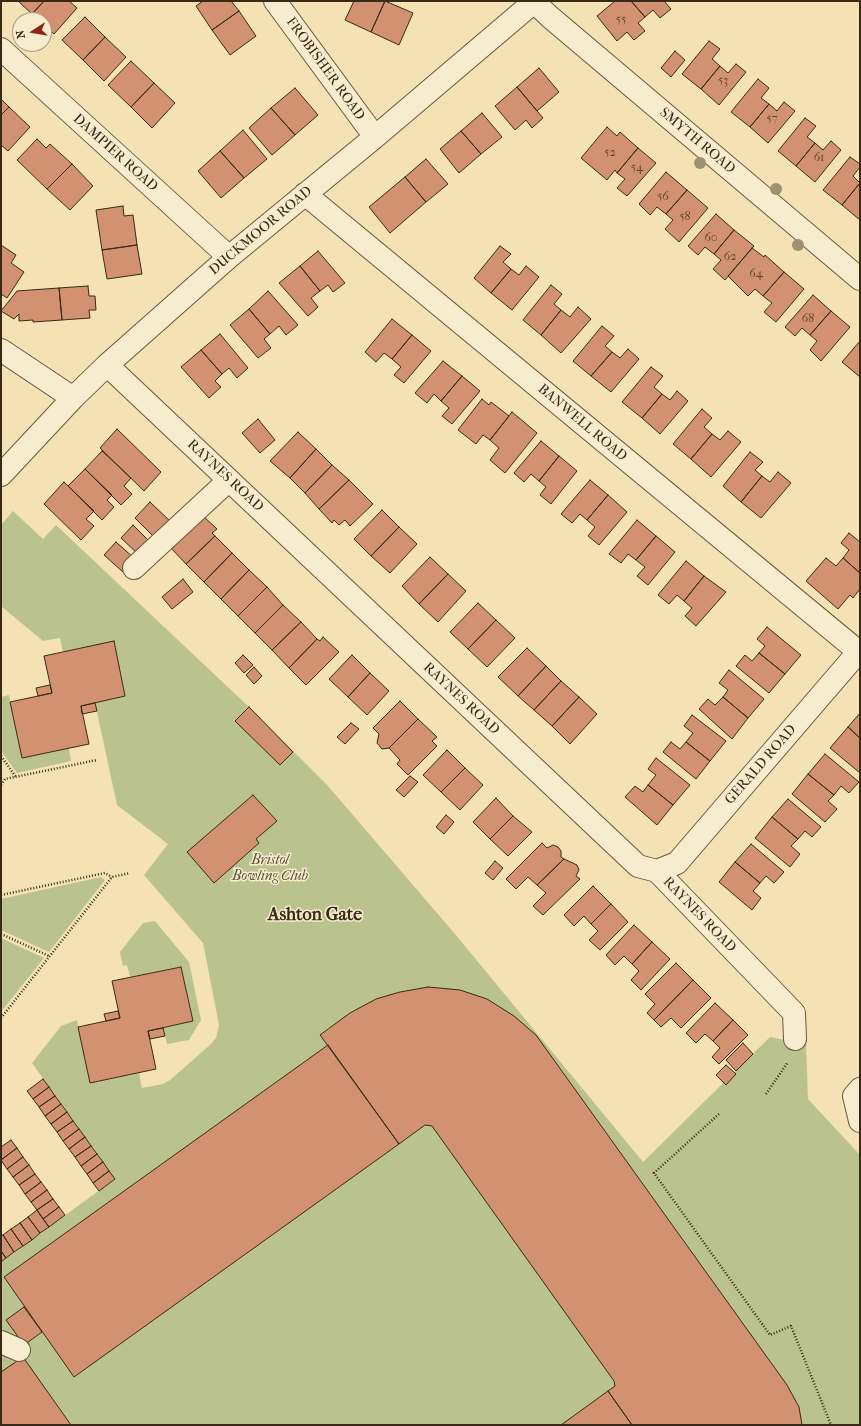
<!DOCTYPE html>
<html>
<head>
<meta charset="utf-8">
<style>
  body { margin:0 }
  #map { position:relative; width:861px; height:1426px; overflow:hidden; background:#f4e2b4; font-family:"IM FELL French Canon",serif }
  canvas { display:block }
  .frame { position:absolute; inset:0; border:2px solid #382a16; pointer-events:none }
  .north { position:absolute; left:12px; top:12px; width:40px; height:40px; box-sizing:border-box; background:#f8ecce; border:1px solid #ab9e84; border-radius:50%; rotate:258deg; font-size:11px; font-weight:700; line-height:16px; text-align:center; color:#382a16 }
  .north::after { content:''; display:block; margin:auto; width:14px; height:18px; background:#8f2418; clip-path:polygon(50% 0,100% 100%,50% 72%,0 100%) }
</style>
</head>
<body>
<div id="map">
<canvas width="861" height="1426"></canvas>
<div class="frame"></div>
<div class="north">N</div>
</div>
<script>
const context = document.querySelector('canvas').getContext('2d');
context.lineJoin = 'round';
function fill(path, color) { context.fillStyle = color; context.fill(path, 'evenodd'); }
const shape = rows => new Path2D(rows.map(r => 'M' + r).join(''));
function trace(path, color, width, dash) { context.strokeStyle = color; context.lineWidth = width; context.lineCap = dash ? 'butt' : 'round'; context.setLineDash(dash || []); context.stroke(path); }
function drawText(font, color, halo, rows, align = 'center') {
  context.font = font + ' "IM FELL French Canon",serif'; context.lineWidth = 3; context.setLineDash([]); context.textBaseline = 'middle'; context.strokeStyle = halo; context.fillStyle = color; for (const [text, x, y, turn = 0] of rows) {
    context.save(); context.translate(x, y); context.rotate((+turn || 0) * Math.PI / 180); context.textAlign = isNaN(turn) ? turn : align; if (halo) context.strokeText(text, 0, 0); context.fillText(text, 0, 0); context.restore();
  }
}
const green = shape([
  [13,511,43,539,56,525,249,707,328,786,455,934,643,1162,770,1037,806,1044,808,1099,860,1155,860,1425,1,1425,1,1262,115,1179,32,1063,61,1026,77,1020,90,1083,139,1073,142,1088,163,1084,170,1080,211,1044,216,1038,219,1025,203,943,144,875,168,844,117,805,95,703,125,696,114,642,63,652,60,638,43,641,1,606,1,525],
  [9,695,22,758,69,748,71,761,17,773,1,751,1,697],
  [101,877,105,880,49,952,1,930,1,899],
  [155,921,189,962,201,1020,189,1040,167,1044,163,1028,193,1021,181,967,130,977,127,965,123,966,120,952,143,923],
  [1,938,44,958,1,1012]
]);
const building = shape([
  [18,1,44,1,32,14,18,1],
  [44,1,69,1,77,8,54,34,44,25,44,20,38,20,32,14,44,1],
  [203,1,231,1,239,11,212,30,196,6,203,1],
  [354,1,385,1,371,32,345,20,354,1],
  [385,1,413,13,399,45,371,32,385,1],
  [615,1,631,1,645,17,638,23,645,31,634,40,627,32,617,41,597,16,615,1],
  [631,1,664,1,671,9,660,18,653,10,645,17,631,1],
  [239,11,256,36,230,55,212,30,239,11],
  [85,17,105,37,83,60,62,40,85,17],
  [105,37,126,57,104,81,83,60,105,37],
  [709,41,720,49,712,59,720,66,701,89,682,74,709,41],
  [675,51,685,60,671,77,661,68,675,51],
  [131,61,154,83,131,107,108,85,131,61],
  [736,64,746,72,719,105,701,89,720,66,728,73,736,64],
  [539,68,559,92,537,111,517,87,539,68],
  [758,79,769,88,761,98,769,104,750,127,731,112,758,79],
  [154,83,175,103,152,128,131,107,154,83],
  [517,87,543,118,532,128,526,120,515,130,495,106,517,87],
  [295,88,318,115,295,135,271,108,295,88],
  [1,99,9,107,1,115,1,99],
  [784,102,795,111,768,143,750,127,769,104,777,111,784,102],
  [9,107,30,127,8,151,1,145,1,115,9,107],
  [271,108,295,135,272,155,249,128,271,108],
  [482,113,502,137,481,154,461,131,482,113],
  [805,118,816,126,807,137,815,143,796,166,778,151,805,118],
  [607,127,617,136,620,132,638,148,617,173,615,170,607,180,581,158,607,127],
  [243,130,267,159,244,178,220,151,243,130],
  [461,131,481,154,459,173,440,149,461,131],
  [37,139,46,148,50,144,72,164,47,189,17,160,37,139],
  [831,141,841,150,815,182,796,166,815,143,823,150,831,141],
  [638,148,656,163,627,196,617,188,625,179,617,173,638,148],
  [220,151,244,178,221,198,198,171,220,151],
  [850,157,860,164,860,167,853,176,860,183,842,205,823,190,850,157],
  [426,159,448,184,426,202,405,177,426,159],
  [72,164,93,186,70,210,47,189,72,164],
  [666,172,687,190,666,214,657,207,650,215,639,204,666,172],
  [405,177,426,202,390,233,369,207,405,177],
  [860,183,860,220,842,205,860,183],
  [687,190,708,208,679,242,665,229,673,220,666,214,687,190],
  [123,206,124,216,133,215,137,245,102,250,96,210,123,206],
  [716,214,734,230,714,254,705,247,698,255,688,246,716,214],
  [734,230,754,246,725,280,713,269,721,260,714,254,734,230],
  [1,245,16,255,11,263,24,272,7,298,1,294,1,245],
  [137,245,142,274,107,279,102,250,137,245],
  [500,246,511,254,503,262,511,269,491,293,474,278,500,246],
  [752,248,764,257,765,255,784,272,763,296,755,289,748,296,728,276,752,248],
  [318,251,345,283,333,292,328,285,320,291,300,266,318,251],
  [300,266,320,291,311,298,318,307,308,316,279,283,300,266],
  [526,266,539,277,512,310,491,293,511,269,519,275,526,266],
  [784,272,804,289,776,322,764,312,772,303,763,296,784,272],
  [551,285,562,294,554,304,561,310,541,335,523,320,551,285],
  [88,286,89,296,95,296,96,310,89,310,90,318,62,320,59,288,88,286],
  [59,288,62,320,33,322,33,320,19,321,19,314,14,319,1,311,17,291,59,288],
  [268,291,298,325,286,335,279,326,270,334,249,309,268,291],
  [813,295,831,311,810,335,802,328,795,336,785,327,813,295],
  [578,307,591,319,561,353,541,335,561,310,570,317,578,307],
  [249,309,270,334,264,339,271,348,258,358,230,325,249,309],
  [831,311,850,327,821,361,810,350,817,341,810,335,831,311],
  [392,319,412,335,392,359,384,353,376,362,365,352,392,319],
  [602,326,614,336,605,346,612,352,591,376,573,361,602,326],
  [220,334,248,368,237,378,229,368,222,374,201,350,220,334],
  [412,335,431,351,404,383,394,375,401,367,392,359,412,335],
  [860,341,860,377,842,362,860,341],
  [628,349,639,359,611,392,591,376,612,352,620,358,628,349],
  [201,350,222,374,215,381,221,387,209,398,181,367,201,350],
  [443,361,462,376,441,401,434,394,427,403,415,393,443,361],
  [651,367,663,376,654,387,662,394,642,418,622,402,651,367],
  [462,376,480,391,452,424,442,416,449,408,441,401,462,376],
  [677,391,688,401,660,434,642,418,662,394,670,400,677,391],
  [482,399,489,405,491,402,509,416,490,440,483,435,476,444,458,430,482,399],
  [702,409,712,418,704,427,712,434,691,459,673,444,702,409],
  [512,412,537,433,505,473,490,460,499,448,490,440,512,412],
  [258,419,275,440,260,453,242,433,258,419],
  [117,429,161,472,144,491,100,448,117,429],
  [728,431,741,442,711,477,691,459,712,434,720,440,728,431],
  [298,432,316,449,290,478,270,461,298,432],
  [541,441,559,456,539,481,531,474,524,482,514,473,541,441],
  [316,449,332,465,305,493,290,478,316,449],
  [102,451,131,478,124,486,132,494,121,505,85,469,102,451],
  [750,452,763,462,755,470,762,476,741,502,723,486,750,452],
  [559,456,577,471,551,504,540,495,546,487,539,481,559,456],
  [332,465,349,480,319,509,305,493,332,465],
  [85,469,112,495,107,500,114,507,102,520,68,486,85,469],
  [778,472,791,483,761,518,741,502,762,476,770,482,778,472],
  [349,480,373,504,350,526,345,520,339,525,334,520,332,523,319,509,349,480],
  [590,480,608,495,587,520,580,514,572,523,561,514,590,480],
  [64,482,94,511,86,519,94,526,81,540,44,504,64,482],
  [608,495,627,512,599,545,588,536,595,527,587,520,608,495],
  [150,502,172,523,156,539,135,518,150,502],
  [382,510,399,527,371,556,354,539,382,510],
  [202,515,217,529,212,533,215,536,186,564,170,547,202,515],
  [637,520,656,536,636,560,628,554,621,563,609,554,637,520],
  [133,525,150,542,138,554,121,538,133,525],
  [399,527,417,544,390,573,371,556,399,527],
  [849,533,860,542,860,573,843,558,849,550,841,543,849,533],
  [215,536,232,553,204,582,186,564,215,536],
  [656,536,675,552,648,585,637,576,645,567,636,560,656,536],
  [116,542,134,558,123,572,104,555,116,542],
  [232,553,249,570,221,599,204,582,232,553],
  [430,557,448,574,419,604,402,586,430,557],
  [826,558,836,566,843,558,860,573,860,589,853,598,850,595,838,609,806,581,826,558],
  [686,561,704,576,684,601,677,595,669,604,658,595,686,561],
  [249,570,267,587,238,616,221,599,249,570],
  [448,574,466,591,438,622,419,604,448,574],
  [704,576,726,592,696,626,685,616,692,608,684,601,704,576],
  [183,579,193,592,172,609,162,597,183,579],
  [267,587,283,605,255,633,238,616,267,587],
  [478,603,496,620,468,649,450,632,478,603],
  [283,605,301,622,272,650,255,633,283,605],
  [496,620,515,638,487,667,468,649,496,620],
  [301,622,317,639,289,668,272,650,301,622],
  [767,627,801,655,785,674,759,653,765,646,757,639,767,627],
  [323,637,339,652,306,685,289,668,317,639,320,641,323,637],
  [114,641,125,696,81,706,89,744,22,758,10,702,52,693,44,656,114,641],
  [527,648,546,666,518,696,498,677,527,648],
  [759,653,785,674,769,693,736,666,745,655,752,661,759,653],
  [243,655,253,665,244,673,235,663,243,655],
  [352,655,370,673,348,697,329,679,352,655],
  [546,666,561,681,534,710,518,696,546,666],
  [254,667,262,676,254,684,246,675,254,667],
  [729,670,764,699,748,718,723,697,728,690,719,683,729,670],
  [370,673,389,691,367,715,348,697,370,673],
  [561,681,579,697,552,726,534,710,561,681],
  [50,685,52,693,38,696,36,688,50,685],
  [579,697,597,714,570,744,552,726,579,697],
  [723,697,748,718,732,739,699,709,708,699,715,705,723,697],
  [400,701,418,719,389,748,382,749,377,743,379,734,373,728,400,701],
  [95,703,97,711,82,714,81,706,95,703],
  [249,707,293,752,280,765,235,721,249,707],
  [860,713,860,738,848,727,860,713],
  [692,715,726,741,710,761,686,742,693,733,684,726,692,715],
  [418,719,437,737,432,741,437,746,408,775,397,764,400,760,389,748,418,719],
  [351,723,359,729,345,744,337,737,351,723],
  [848,727,860,738,860,773,830,748,848,727],
  [671,742,680,749,686,742,710,761,696,779,663,752,671,742],
  [447,750,465,768,441,792,423,775,447,750],
  [825,754,859,782,849,793,841,786,834,795,808,774,825,754],
  [656,758,690,785,673,805,648,785,656,775,648,769,656,758],
  [465,768,483,785,460,810,441,792,465,768],
  [808,774,834,795,828,801,837,809,825,822,792,794,808,774],
  [410,776,418,782,404,797,396,790,410,776],
  [648,785,673,805,657,825,625,797,635,786,643,792,648,785],
  [253,795,277,821,256,839,259,843,214,883,187,852,253,795],
  [496,798,513,816,490,839,473,822,496,798],
  [788,799,821,827,812,837,805,831,798,839,772,817,788,799],
  [446,815,454,822,444,834,436,827,446,815],
  [513,816,532,832,508,856,490,839,513,816],
  [772,817,798,839,791,846,800,854,790,867,755,838,772,817],
  [542,843,547,848,553,845,558,847,561,851,561,857,564,859,537,885,528,877,516,889,506,879,542,843],
  [751,844,784,872,774,883,766,876,760,883,735,862,751,844],
  [564,859,577,865,579,870,576,876,580,879,543,915,533,906,546,893,537,885,564,859],
  [495,861,503,868,493,880,485,873,495,861],
  [735,862,760,883,753,891,761,898,752,910,719,882,735,862],
  [593,886,611,904,591,924,584,916,574,926,564,915,593,886],
  [611,904,628,922,600,950,589,940,598,931,591,924,611,904],
  [634,925,652,942,632,964,624,956,615,965,606,955,634,925],
  [652,942,670,959,641,990,631,980,639,971,632,964,652,942],
  [676,963,693,980,654,1020,647,1013,655,1004,645,994,676,963],
  [181,967,193,1021,148,1031,156,1069,90,1083,78,1027,120,1018,112,981,181,967],
  [693,980,711,998,681,1028,671,1018,661,1027,654,1020,693,980],
  [428,987,460,990,487,999,514,1016,536,1035,787,1385,799,1407,802,1425,632,1425,608,1391,615,1386,614,1381,432,1126,425,1125,399,1144,320,1035,350,1013,376,999,400,992,428,987],
  [715,1003,733,1020,713,1041,705,1034,696,1043,686,1033,715,1003],
  [118,1011,120,1018,106,1021,104,1014,118,1011],
  [733,1020,748,1035,719,1064,712,1057,720,1048,713,1041,733,1020],
  [163,1028,165,1036,150,1039,148,1031,163,1028],
  [743,1043,753,1054,736,1071,726,1060,743,1043],
  [328,1045,399,1144,74,1377,4,1277,328,1045],
  [726,1065,736,1074,726,1085,716,1075,726,1065],
  [43,1079,49,1087,33,1099,27,1091,43,1079],
  [49,1087,55,1096,39,1107,33,1099,49,1087],
  [55,1096,61,1104,45,1116,39,1107,55,1096],
  [61,1104,67,1112,51,1124,45,1116,61,1104],
  [67,1112,73,1121,57,1132,51,1124,67,1112],
  [73,1121,79,1129,63,1141,57,1132,73,1121],
  [79,1129,85,1137,69,1149,63,1141,79,1129],
  [85,1137,91,1146,75,1157,69,1149,85,1137],
  [11,1140,17,1148,1,1160,1,1147,11,1140],
  [91,1146,97,1154,81,1166,75,1157,91,1146],
  [17,1148,23,1157,7,1169,1,1160,17,1148],
  [97,1154,103,1162,87,1174,81,1166,97,1154],
  [23,1157,29,1165,13,1177,7,1169,23,1157],
  [103,1162,109,1171,93,1183,87,1174,103,1162],
  [29,1165,35,1174,19,1185,13,1177,29,1165],
  [109,1171,115,1179,99,1191,93,1183,109,1171],
  [35,1174,41,1182,25,1194,19,1185,35,1174],
  [41,1182,47,1190,31,1202,25,1194,41,1182],
  [47,1190,53,1199,37,1210,31,1202,47,1190],
  [53,1199,59,1207,43,1219,37,1210,53,1199],
  [59,1207,65,1215,49,1227,43,1219,59,1207],
  [37,1210,49,1227,40,1233,28,1217,37,1210],
  [28,1217,40,1233,32,1240,20,1223,28,1217],
  [20,1223,32,1240,23,1246,11,1229,20,1223],
  [11,1229,23,1246,14,1252,3,1235,11,1229],
  [3,1235,14,1252,6,1258,1,1251,1,1236,3,1235],
  [1,1251,6,1258,1,1262,1,1251],
  [24,1307,42,1332,24,1345,6,1320,24,1307],
  [23,1357,71,1425,1,1425,1,1372,23,1357],
  [608,1391,632,1425,561,1425,608,1391]
]);
const path = shape([
  [1,756,16,777],
  [1,785,5,779,97,760],
  [1,895,105,873,112,877],
  [1,934,49,956],
  [1,1018,112,877,130,873],
  [766,1094,788,1062],
  [719,1114,654,1173,770,1335,791,1326,831,1425]
]);
const minor = shape([
  [275,1,375,137],
  [534,2,550,17,860,279],
  [1,49,229,257],
  [305,194,859,652],
  [1,350,73,398],
  [107,365,638,866,657,871,794,1013,795,1039],
  [1,475,73,398,107,365,229,257,375,137,535,1],
  [134,568,229,480],
  [657,871,677,863,860,650],
  [860,1089,854,1096,860,1121],
  [1,1342,19,1350]
]);
const trees = [
  [700,163],
  [776,189],
  [798,245]
];
const numberNames = [
  ["55",621,20],
  ["53",723,81],
  ["57",772,119],
  ["52",610,153],
  ["61",819,158],
  ["54",637,168],
  ["56",663,197],
  ["58",685,217],
  ["60",711,238],
  ["62",730,257],
  ["64",756,274],
  ["68",808,319]
];
const streetNames = [
  ["FROBISHER ROAD",325,69,54],
  ["SMYTH ROAD",697,141,40],
  ["DAMPIER ROAD",115,153,42],
  ["DUCKMOOR ROAD",261,231,-40],
  ["BANWELL ROAD",582,423,40],
  ["RAYNES ROAD",225,476,43],
  ["RAYNES ROAD",461,699,43],
  ["GERALD ROAD",761,765,-49],
  ["RAYNES ROAD",699,915,46]
];
const parkNames = [
  ["Bristol",270,861],
  ["Bowling Club",270,877]
];
const districtNames = [
  ["Ashton Gate",315,916]
];
fill(green, '#bac38e');
fill(building, '#d29171');
trace(building, '#382a16', 1);
trace(minor, '#67583e', 24);
trace(path, '#382a16', 2.5, [1, 2]);
trace(minor, '#f8ecce', 22);
context.fillStyle = '#9e926e';
for (const [x, y] of trees) { context.beginPath(); context.arc(x, y, 6, 0, 2 * Math.PI); context.fill(); }
drawText('12px', '#5e442d', null, numberNames);
drawText('14px', '#382a16', '#f8ecce', streetNames);
drawText('italic 14px', '#585034', '#f8ecce', parkNames);
drawText('bold 18px', '#382a16', '#f8ecce', districtNames);
</script>
</body>
</html>
